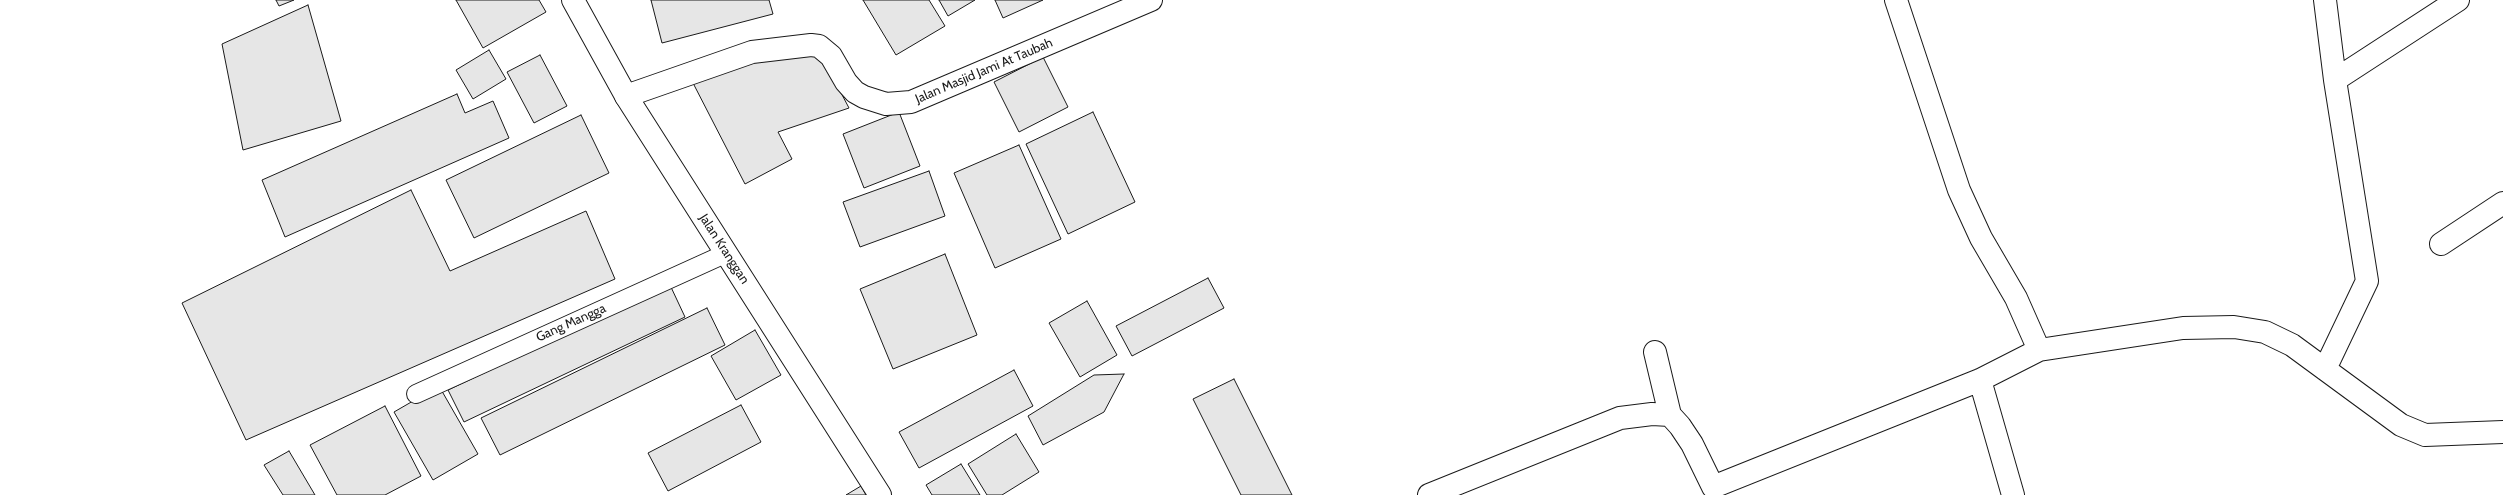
<!DOCTYPE html>
<html>
<head>
<meta charset="utf-8">
<style>
  body { margin:0 }
  canvas { display:block; background:#fff }
</style>
</head>
<body>
<canvas width="2503" height="495"></canvas>
<script>
const context = document.querySelector('canvas').getContext('2d');
context.lineJoin = 'round';
function fill(path, color) { context.fillStyle = color; context.fill(path, 'evenodd'); }
const shape = rows => new Path2D(rows.map(r => 'M' + r).join(''));
function trace(path, color, width, dash) { context.strokeStyle = color; context.lineWidth = width; context.lineCap = dash ? 'butt' : 'round'; context.setLineDash(dash || []); context.stroke(path); }
function drawText(font, color, halo, rows, align = 'center') {
  context.font = font + ' Cabin,sans-serif'; context.lineWidth = 3; context.setLineDash([]); context.textBaseline = 'middle'; context.strokeStyle = halo; context.fillStyle = color; for (const [text, x, y, turn = 0] of rows) {
    context.save(); context.translate(x, y); context.rotate((+turn || 0) * Math.PI / 180); context.textAlign = isNaN(turn) ? turn : align; if (halo) context.strokeText(text, 0, 0); context.fillText(text, 0, 0); context.restore();
  }
}
const building = shape([
  [276,0,294,0,279,6,276,0],
  [456,0,539,0,546,12,483,48,456,0],
  [651,0,769,0,773,14,662,43,651,0],
  [863,0,929,0,945,26,896,55,863,0],
  [939,0,975,0,948,16,939,0],
  [995,0,1043,0,1003,18,995,0],
  [308,5,341,121,243,150,222,44,308,5],
  [489,50,506,79,473,99,456,70,489,50],
  [820,53,849,108,778,132,792,159,745,184,693,83,740,59,820,53],
  [540,55,567,106,534,123,507,72,540,55],
  [1043,57,1068,107,1019,132,994,82,1043,57],
  [457,94,465,113,493,101,509,138,285,237,262,180,457,94],
  [899,112,920,166,864,188,843,134,899,112],
  [1093,112,1135,202,1068,234,1026,144,1093,112],
  [581,115,609,173,474,238,446,180,581,115],
  [1019,145,1061,239,995,268,954,173,1019,145],
  [929,171,945,216,860,247,843,202,929,171],
  [411,190,450,271,586,211,615,279,246,440,182,303,411,190],
  [945,254,977,335,893,369,860,289,945,254],
  [1208,278,1224,308,1132,356,1116,326,1208,278],
  [670,285,685,317,464,422,448,390,670,285],
  [1087,301,1117,355,1080,377,1049,323,1087,301],
  [707,308,725,345,500,455,481,418,707,308],
  [755,330,781,375,736,400,711,356,755,330],
  [1014,370,1033,406,919,468,899,432,1014,370],
  [1124,374,1104,412,1043,445,1028,416,1094,375,1124,374],
  [1234,379,1292,495,1241,495,1193,399,1234,379],
  [439,386,478,454,433,480,394,412,439,386],
  [741,405,761,442,668,491,648,453,741,405],
  [385,406,421,476,385,495,337,495,310,445,385,406],
  [1016,434,1039,472,1002,495,987,495,968,464,1016,434],
  [289,451,315,495,283,495,264,465,289,451],
  [961,464,980,495,932,495,926,485,961,464],
  [861,486,866,495,846,495,861,486]
]);
const lane = shape([
  [416,394,727,253]
]);
const street = shape([
  [2335,80,2458,0],
  [626,96,752,52,811,45,819,46,831,56,846,82,855,92,864,97,886,104,911,102,1151,0],
  [2441,244,2503,203],
  [2039,350,2183,328,2234,327,2265,332,2292,345,2401,425,2425,435,2503,432],
  [1655,352,1670,415],
  [2325,369,2367,281,2335,80,2325,0],
  [1980,380,2013,495],
  [1429,495,1620,418,1652,414,1670,415,1680,426,1692,444,1713,487,1980,380,2039,350,2016,298,1981,238,1959,190,1896,0]
]);
const secondary = shape([
  [573,0,626,96,880,495]
]);
const streetNames = [
  ["Jalan Masjid Jami At Taubah",984,71,-23],
  ["Jalan Kranggan",724,249,57],
  ["Gang Mangga",571,323,-24]
];
fill(building, '#e6e6e6');
trace(building, '#1a1a1a', 1);
trace(lane, '#1a1a1a', 20);
trace(street, '#1a1a1a', 24);
trace(secondary, '#1a1a1a', 24);
trace(lane, '#fff', 18);
trace(street, '#fff', 22);
trace(secondary, '#fff', 22);
drawText('13px', '#1a1a1a', '#fff', streetNames);
</script>
</body>
</html>
